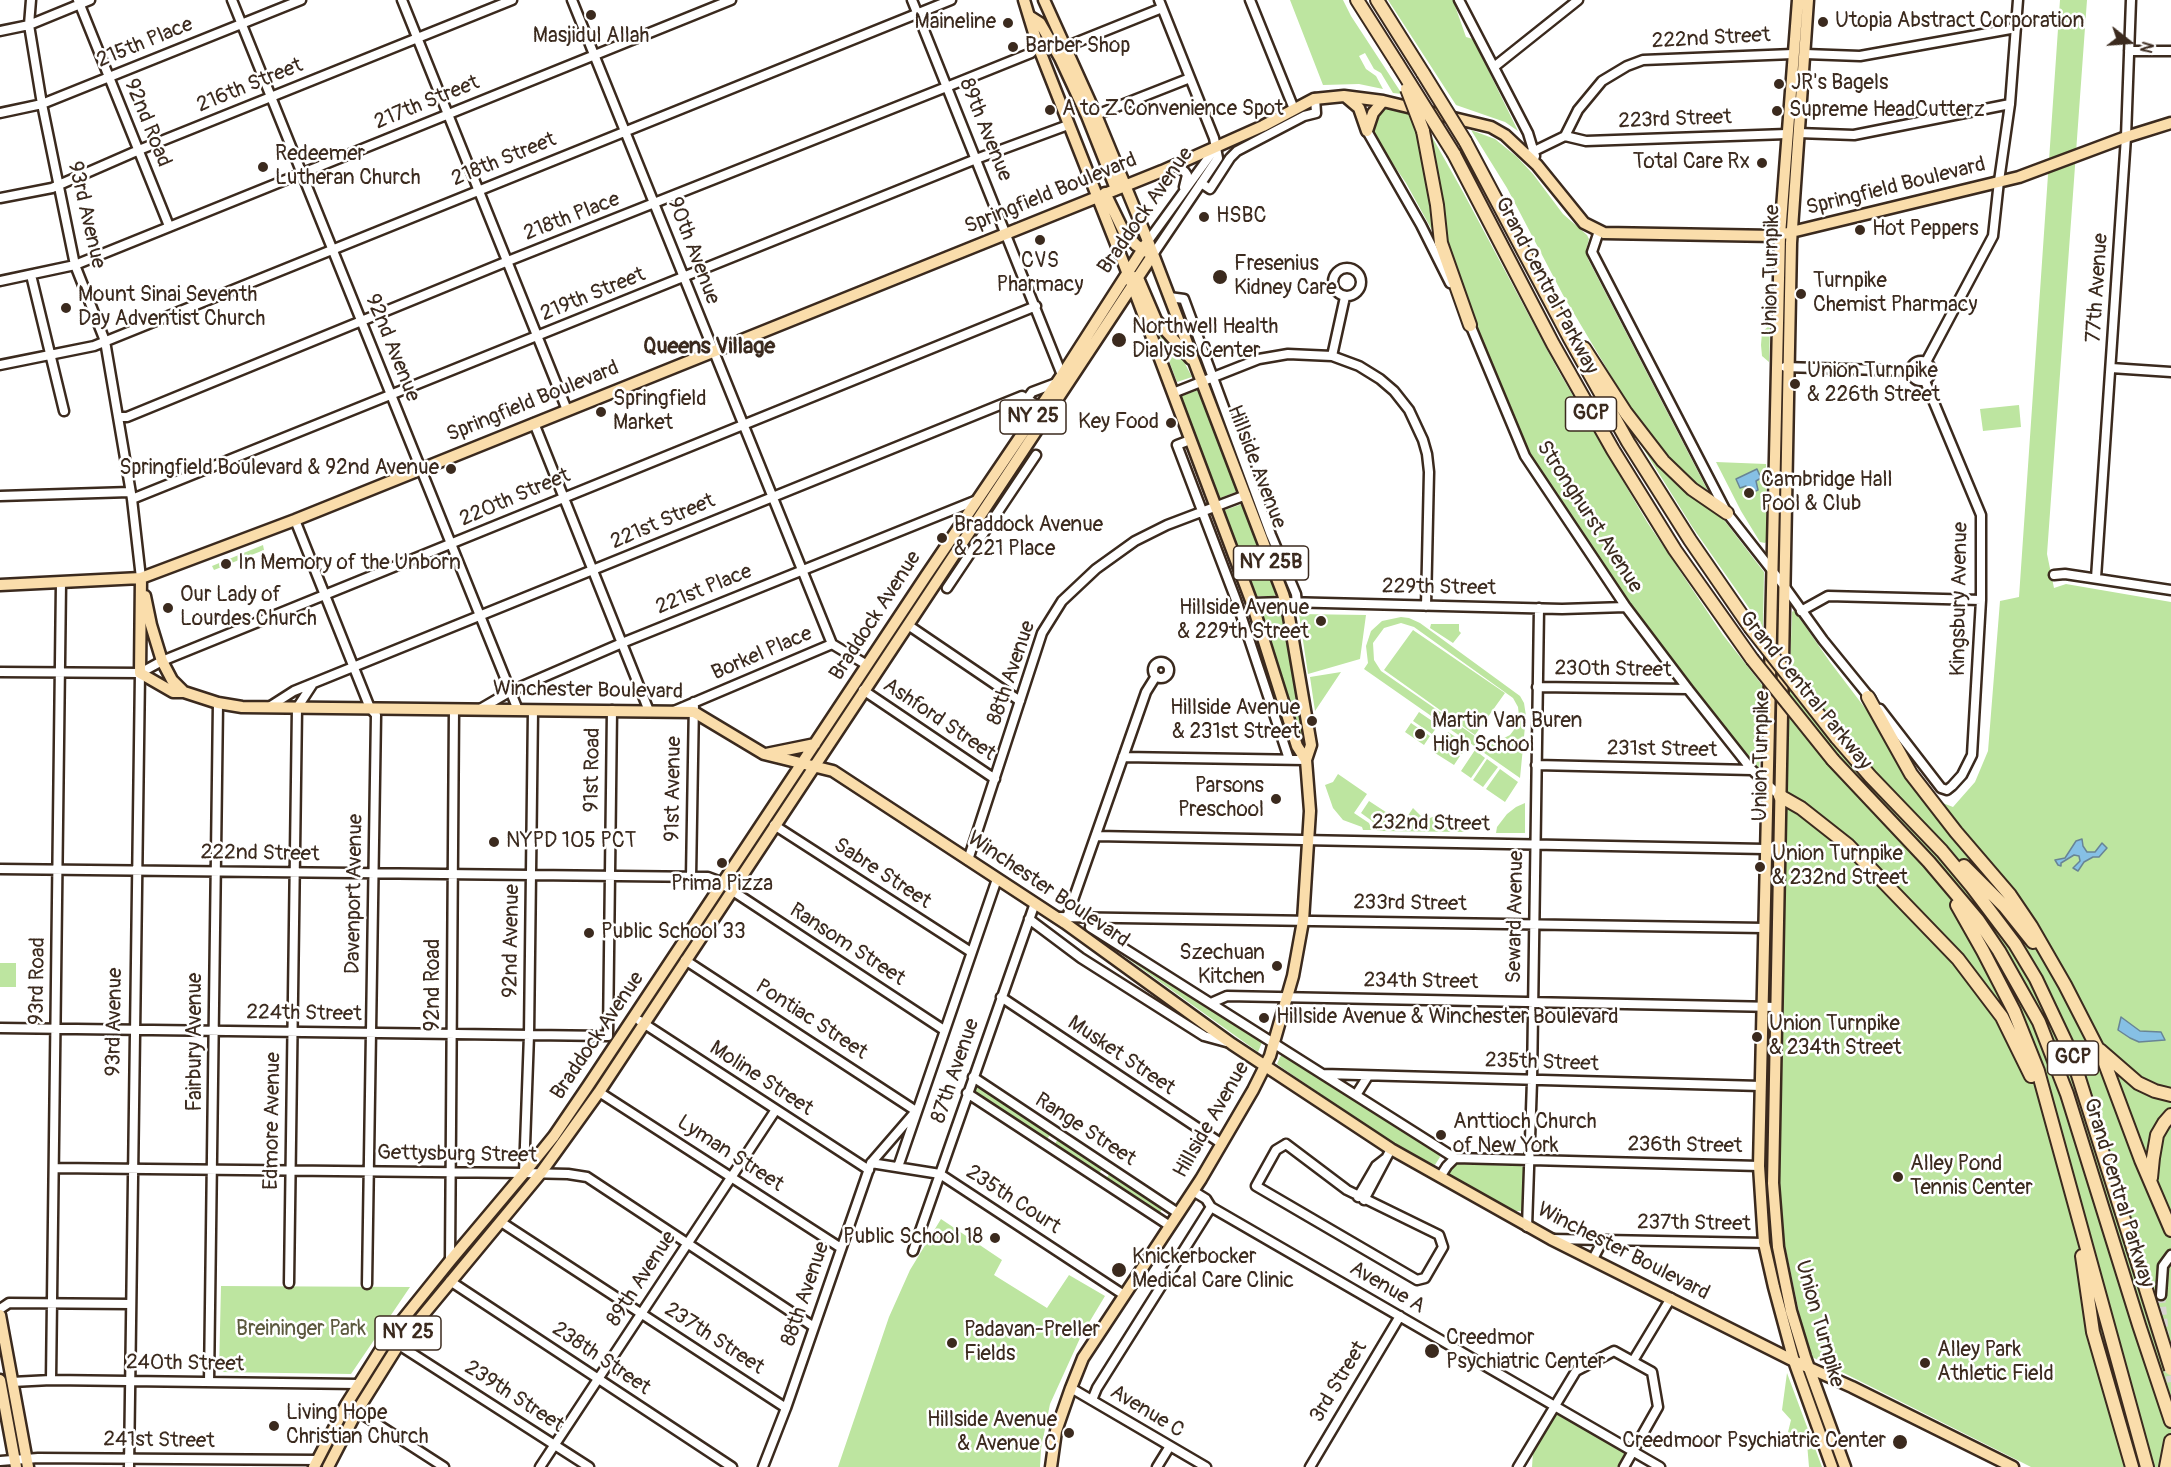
<!DOCTYPE html>
<html>
<head>
<meta charset="utf-8">
<style>
  body { margin:0 }
  #map { position:relative; width:2171px; height:1467px; overflow:hidden; background:#fff; font-family:Pangolin,sans-serif }
  canvas { display:block }
  .north { position:absolute; left:2099px; top:12px; width:60px; height:60px; -webkit-text-stroke:4px #fff; paint-order:stroke; rotate:107deg; font-size:16px; font-weight:700; line-height:24px; text-align:center; color:#3b2a1e }
  .north::after { content:''; display:block; margin:auto; width:21px; height:27px; background:#3b2a1e; clip-path:polygon(50% 0,100% 100%,50% 72%,0 100%) }
</style>
</head>
<body>
<div id="map">
<canvas width="2171" height="1467"></canvas>
<div class="north">N</div>
</div>
<script>
const context = document.querySelector('canvas').getContext('2d');
context.lineJoin = 'round';
function fill(path, color) { context.fillStyle = color; context.fill(path, 'evenodd'); }
const shape = rows => new Path2D(rows.map(r => 'M' + r).join(''));
function trace(path, color, width, dash) { context.strokeStyle = color; context.lineWidth = width; context.lineCap = dash ? 'butt' : 'round'; context.setLineDash(dash || []); context.stroke(path); }
function drawText(font, color, halo, rows, align = 'center') {
  context.font = font + ' Pangolin,sans-serif'; context.lineWidth = 5; context.setLineDash([]); context.textBaseline = 'middle'; context.strokeStyle = halo; context.fillStyle = color; for (const [text, x, y, turn = 0] of rows) {
    context.save(); context.translate(x, y); context.rotate((+turn || 0) * Math.PI / 180); context.textAlign = isNaN(turn) ? turn : align; if (halo) context.strokeText(text, 0, 0); context.fillText(text, 0, 0); context.restore();
  }
}
const green = shape([
  [1290,0,1343,0,1351,16,1402,94,1393,93,1381,73,1374,69,1365,53,1359,56,1366,69,1376,76,1383,89,1359,84,1323,85],
  [1388,0,1453,0,1466,37,1473,39,1518,131,1505,122,1456,105],
  [2060,0,2087,0,2047,554,2054,588,2066,584,2171,602,2171,1467,2031,1467,1808,1355,1778,1212,1778,1146,1785,810,1792,612,1794,610,1830,662,1884,733,1922,795,1953,807,1975,782,1988,751,2000,601,2019,597],
  [1389,109,1411,114,1413,118,1425,159,1430,186,1433,232,1406,183,1372,133,1379,110],
  [1471,130,1495,139,1517,157,1533,174,1563,214,1587,235,1589,239,1586,250,1588,259,1708,491,1706,495,1659,451,1641,426,1563,295,1507,188],
  [1429,134,1431,135,1463,192,1558,370,1647,522,1723,635,1766,690,1759,770,1691,688,1620,596,1530,454,1444,248],
  [1770,325,1769,362,1762,356,1761,345,1762,332],
  [1157,329,1182,358,1192,377,1177,382],
  [1198,390,1201,391,1237,489,1236,492,1220,498,1218,497,1181,399,1182,396],
  [2019,405,2021,427,1983,431,1980,409],
  [1631,429,1724,520,1764,572,1763,628,1693,528],
  [1716,462,1766,464,1767,541,1765,543,1760,542,1741,511],
  [1242,504,1276,594,1274,596,1255,596,1223,513,1225,510],
  [263,545,264,550,214,570,212,566],
  [1263,608,1281,611,1305,748,1302,748,1260,612],
  [1299,614,1366,615,1360,659,1308,674],
  [1401,617,1409,618,1420,623,1520,696,1524,703,1526,716,1520,778,1364,669,1368,663,1366,646,1371,631,1382,621],
  [1401,623,1414,627,1513,698,1518,707,1519,716,1516,727,1510,735,1496,742,1482,741,1381,671,1374,660,1373,643,1384,628],
  [1431,624,1459,624,1459,631,1461,633,1453,643,1430,628],
  [1413,630,1505,693,1475,735,1384,670],
  [1341,672,1315,711,1310,677],
  [1419,712,1438,725,1432,734,1413,721],
  [1411,723,1430,736,1424,745,1405,732],
  [1448,732,1468,745,1462,754,1442,742],
  [1441,743,1460,756,1454,765,1435,753],
  [1475,750,1485,758,1471,778,1461,771],
  [1487,759,1498,767,1483,787,1473,780],
  [1500,769,1518,782,1505,802,1486,789],
  [1338,774,1367,794,1354,813,1369,823,1372,830,1363,830,1362,827,1343,820,1333,808,1325,785,1333,782],
  [1369,801,1398,820,1400,818,1405,820,1413,808,1425,820,1440,814,1465,832,1376,831,1376,827,1372,821,1361,813],
  [1525,803,1525,833,1496,833,1497,827,1507,814,1516,807],
  [1096,936,1263,1040,1258,1052],
  [0,963,16,963,16,987,0,987],
  [1282,1055,1439,1153,1440,1157,1435,1165,1426,1163,1385,1138,1281,1067,1277,1064,1280,1057],
  [975,1083,1051,1134,1046,1140,972,1090],
  [1058,1139,1103,1168,1098,1174,1054,1145],
  [1455,1164,1521,1166,1524,1168,1523,1211,1515,1211,1449,1176,1449,1172],
  [1110,1173,1163,1208,1158,1215,1105,1180],
  [941,1219,1002,1260,994,1275,1047,1308,1069,1275,1105,1296,1081,1336,1050,1404,1041,1449,1040,1467,838,1467,889,1317,910,1270],
  [221,1286,410,1287,351,1374,219,1372],
  [1787,1373,1822,1467,1809,1467,1807,1443,1788,1432,1791,1420,1782,1410],
  [1559,1413,1626,1453,1618,1467,1532,1467,1533,1452,1553,1416]
]);
const water = shape([
  [1757,469,1761,478,1756,481,1758,490,1751,493,1746,486,1740,488,1736,479,1757,469],
  [2082,839,2083,846,2087,852,2095,852,2102,843,2107,848,2099,857,2093,857,2084,862,2078,871,2073,868,2080,861,2079,856,2074,855,2061,863,2061,866,2058,865,2055,860,2065,858,2076,841,2082,839],
  [2121,1017,2140,1031,2161,1032,2165,1040,2139,1042,2130,1038,2118,1030,2121,1017]
]);
const minorTunnel = shape([
  [2161,1295,2165,1336],
  [2167,1364,2171,1382]
]);
const minor = shape([
  [31,0,29,25,42,104,75,265,105,341,132,499,141,578],
  [78,0,169,226],
  [232,0,518,710],
  [402,0,567,410],
  [572,0,832,644,867,665],
  [912,0,1062,375,1065,377],
  [1250,0,1294,109],
  [1459,0,1528,133,1535,156],
  [0,31,29,25,90,0],
  [1065,47,1162,8],
  [2129,51,2171,51],
  [1805,54,1860,56,2016,28],
  [1494,67,1578,0],
  [0,113,42,104,301,0],
  [1096,115,1190,78],
  [1367,131,1421,225,1450,283],
  [1798,133,1854,135,2010,104],
  [1565,136,1586,141,1787,134],
  [1526,155,1565,136,1578,110,1602,81,1627,66,1643,60,1793,54],
  [1176,165,1185,172,1187,175,1184,187],
  [1201,183,1210,189,1230,158,1237,151,1304,116,1316,113,1315,98],
  [0,198,52,188,139,150,512,0],
  [1599,231,1592,252,1727,513,1785,587,1823,640,1871,699],
  [1148,241,1214,150],
  [1152,256,1218,158,1214,138,1159,0],
  '1333 282a14 14 0 1 1 28 0a14 14 0 1 1-28 0Z',
  [31,275,64,411],
  [0,281,75,265,731,0],
  [1169,297,1184,299,1271,535,1296,594,1297,603],
  [1469,322,1525,456,1626,607,1688,689,1752,770,1780,796],
  [1332,356,1345,297],
  '1911 371a10 10 0 1 1 20 0a10 10 0 1 1-20 0Z',
  [1926,362,1993,236,1999,181,2010,104,2018,0],
  [0,365,94,346,951,0],
  [1785,367,1911,371],
  [2111,368,2171,372],
  [1173,393,1259,359,1288,354,1332,356,1359,366,1380,379,1394,391,1409,410,1423,440,1427,454,1429,472,1426,606],
  [1027,399,1032,392,1056,383],
  [118,417,127,417,508,261,959,82,1031,53,1038,46],
  [534,423,649,711],
  [1190,440,1177,445,1236,600,1289,759],
  [0,496,130,492],
  [132,499,976,159,1068,125],
  [295,520,370,708,376,715,367,1284],
  [2054,575,2065,574,2171,590],
  [2096,578,2126,137,2131,0],
  [947,588,1036,455],
  [1252,603,1285,602,1562,609,1626,607],
  [1801,611,1828,596,1981,600],
  [908,625,1020,701],
  '1153 670a8 8 0 1 1 16 0a8 8 0 1 1-16 0Z',
  [0,672,140,673,162,661,1036,306],
  [1537,687,1688,689],
  [863,690,995,779],
  [269,707,294,691,1022,396,1040,407],
  [480,709,511,691,622,643,977,500],
  [1880,709,1941,788,1947,790,1952,786,1962,775,1972,755,1981,600,1981,515,1925,381],
  [674,711,832,644],
  [1123,757,1306,760],
  [1536,765,1752,770],
  [774,825,971,952],
  [1096,836,1765,849],
  [968,860,1042,633,1062,601,1096,569,1135,541,1167,525,1246,495],
  [0,869,708,877,716,880,944,1030],
  [691,877,694,702],
  [1056,917,1764,928],
  [1029,919,1081,958,1204,1036,1226,1042],
  [1066,920,1146,692,1156,676],
  [1090,927,1455,1158],
  [685,960,916,1111],
  [1001,997,1222,1144],
  [1211,1003,1227,996,1776,1007],
  [640,1021,869,1170],
  [0,1028,608,1036],
  [608,1036,612,710],
  [1323,1074,1761,1086],
  [973,1077,1178,1213],
  [599,1092,841,1248],
  [967,1093,1170,1226],
  [1356,1095,1368,1076],
  [1286,1144,1347,1190,1439,1235,1443,1247,1425,1278,1417,1280,1256,1186,1276,1150,1286,1144],
  [871,1163,940,1174,1124,1295],
  [898,1167,997,879],
  [54,1168,524,1173,568,1174,587,1177,814,1327],
  [524,1173,529,1035,533,710],
  [1440,1177,1447,1166,1455,1158,1759,1166],
  [1193,1191,1206,1199,1211,1207,1660,1467],
  [1358,1197,1376,1166,1385,1159],
  [1364,1200,1391,1149],
  [501,1222,786,1408],
  [1527,1227,1532,1081,1539,608],
  [1551,1239,1764,1243],
  [913,1251,1035,903],
  [1593,1259,1603,1240],
  [450,1261,454,709],
  [450,1281,732,1467],
  [289,1283,297,708,312,685],
  [2161,1295,2163,1266,2171,1255],
  [0,1309,9,1303,131,1304],
  [388,1338,589,1467],
  [1633,1361,1671,1298],
  [51,1380,61,583],
  [12,1382,51,1380,358,1384],
  [209,1382,218,703],
  [1071,1388,1206,1467],
  [1092,1400,1097,1388,1211,1207],
  [357,1411,444,1467],
  [0,1461,38,1458,318,1460],
  [129,1467,140,673],
  [540,1467,775,1111],
  [763,1467,786,1408,871,1163,916,1111],
  [1157,1467,1170,1446],
  [1310,1467,1400,1316],
  [1518,1467,1576,1371,1614,1351,1652,1372,1658,1407,1624,1467]
]);
const major = shape([
  [1024,0,1038,46,1133,287,1252,603,1297,746,1306,760],
  [1044,0,1096,115,1148,241,1283,594,1288,611,1311,745,1306,760,1310,811,1303,921,1293,976,1270,1056,1253,1090,1201,1179,1083,1358,1071,1388,1056,1431,1051,1467],
  [1798,0,1780,235,1759,1166,1764,1243,1774,1287,1794,1361,1832,1467],
  [1808,0,1791,243,1773,1183,1778,1247,1791,1311,1805,1357,1845,1467],
  [1029,16,1040,23,1060,58,1087,116,1116,189],
  [1346,97,1359,108,1367,131],
  [1367,131,1373,113,1383,101],
  [1105,193,1124,232,1136,245,1147,252],
  [1135,277,1138,278,1156,320,1191,359],
  [141,578,140,673,173,692,184,692,218,703,242,707,694,712,764,754,833,771,1065,923,1232,1044,1391,1149,1551,1239,1794,1361,1852,1387,2013,1467],
  [0,585,141,578,295,520,1162,171,1263,126,1314,99,1344,96,1383,101,1491,127,1505,135,1537,165,1584,223,1604,233,1775,236,2019,177,2126,137,2171,123],
  [145,596,151,625,162,661,172,680,184,692],
  [766,754,815,744],
  [0,1315,28,1467],
  [0,1380,16,1467],
  [314,1467,346,1405,388,1338,450,1261,524,1173,554,1136,588,1086,926,576,1062,375,1148,241],
  [328,1467,357,1411,399,1344,540,1174,599,1092,1152,256]
]);
const highway = shape([
  [1357,0,1397,63],
  [1377,0,1423,73],
  [1423,131,1437,205,1441,243,1470,325],
  [1465,141,1569,337,1628,442,1690,540,1750,627],
  [1454,154,1553,344,1613,450,1675,550,1752,659],
  [1584,348,1626,413,1663,461,1692,489,1727,513],
  [1868,697,1911,774,1956,832,2010,895,2031,926,2065,985,2104,1061,2141,1160,2171,1230],
  [1837,738,1870,776,1942,851,1972,887,2015,944,2036,979,2071,1053,2133,1248],
  [1833,760,1929,862,1978,920,1999,951,2039,1022,2067,1094,2139,1325,2171,1421],
  [1780,796,1801,808,1848,845,1958,959,2002,1017,2031,1076],
  [1964,866,2005,907,2033,942],
  [1957,905,1983,951,2014,1011,2038,1071,2147,1467],
  [2100,1050,2138,1083,2155,1091,2171,1095],
  [2151,1178,2153,1158,2157,1135,2164,1123,2171,1115],
  [2082,1256,2093,1332,2132,1467],
  [2166,1467,2171,1441]
]);
const highwayBridge = shape([
  [1397,63,1454,154],
  [1423,73,1465,141],
  [1407,89,1423,131],
  [1750,627,1837,738],
  [1752,659,1833,760],
  [2133,1248,2171,1369]
]);
const markers = [
  [591,15,6,"#3b2a1e"],
  [1823,22,6,"#3b2a1e"],
  [1008,23,6,"#3b2a1e"],
  [1013,47,6,"#3b2a1e"],
  [1779,84,6,"#3b2a1e"],
  [1050,110,6,"#3b2a1e"],
  [1777,111,6,"#3b2a1e"],
  [1762,163,6,"#3b2a1e"],
  [263,167,6,"#3b2a1e"],
  [1204,217,6,"#3b2a1e"],
  [1860,230,6,"#3b2a1e"],
  [1040,240,6,"#3b2a1e"],
  [1220,277,8,"#3b2a1e"],
  [1801,294,6,"#3b2a1e"],
  [66,308,6,"#3b2a1e"],
  [1119,340,8,"#3b2a1e"],
  [1795,384,6,"#3b2a1e"],
  [601,412,6,"#3b2a1e"],
  [1171,423,6,"#3b2a1e"],
  [451,469,6,"#3b2a1e"],
  [1749,493,6,"#3b2a1e"],
  [942,538,6,"#3b2a1e"],
  [226,564,6,"#3b2a1e"],
  [168,608,6,"#3b2a1e"],
  [1321,621,6,"#3b2a1e"],
  [1312,721,6,"#3b2a1e"],
  [1420,734,6,"#3b2a1e"],
  [1276,799,6,"#3b2a1e"],
  [494,842,6,"#3b2a1e"],
  [722,863,6,"#3b2a1e"],
  [1760,867,6,"#3b2a1e"],
  [589,933,6,"#3b2a1e"],
  [1277,966,6,"#3b2a1e"],
  [1264,1018,6,"#3b2a1e"],
  [1757,1037,6,"#3b2a1e"],
  [1441,1135,6,"#3b2a1e"],
  [1898,1177,6,"#3b2a1e"],
  [995,1238,6,"#3b2a1e"],
  [1119,1270,8,"#3b2a1e"],
  [952,1343,6,"#3b2a1e"],
  [1432,1351,8,"#3b2a1e"],
  [1925,1363,6,"#3b2a1e"],
  [274,1426,6,"#3b2a1e"],
  [1069,1433,6,"#3b2a1e"],
  [1900,1442,8,"#3b2a1e"]
];
const shields = [
  [1591,414,51],
  [1033,417,66],
  [1271,563,75],
  [2073,1058,51],
  [408,1333,66]
];
const shieldNames = [
  ["GCP",1591,414],
  ["NY 25",1033,417],
  ["NY 25B",1271,563],
  ["GCP",2073,1058],
  ["NY 25",408,1333]
];
const poiNames = [
  ["Utopia Abstract Corporation",1835,22],
  ["Maineline",996,23,"right"],
  ["Masjidul Allah",591,37,"center"],
  ["Barber Shop",1025,47],
  ["JR's Bagels",1791,84],
  ["A to Z Convenience Spot",1062,110],
  ["Supreme HeadCutterz",1789,111],
  ["Redeemer",275,155],
  ["Lutheran Church",275,179],
  ["Total Care Rx",1750,163,"right"],
  ["HSBC",1216,217],
  ["Hot Peppers",1872,230],
  ["CVS",1040,262,"center"],
  ["Pharmacy",1040,286,"center"],
  ["Fresenius",1234,265],
  ["Kidney Care",1234,289],
  ["Turnpike",1813,282],
  ["Chemist Pharmacy",1813,306],
  ["Mount Sinai Seventh",78,296],
  ["Day Adventist Church",78,320],
  ["Northwell Health",1132,328],
  ["Dialysis Center",1132,352],
  ["Union Turnpike",1807,372],
  ["& 226th Street",1807,396],
  ["Springfield",613,400],
  ["Market",613,424],
  ["Key Food",1159,423,"right"],
  ["Springfield Boulevard & 92nd Avenue",439,469,"right"],
  ["Cambridge Hall",1761,481],
  ["Pool & Club",1761,505],
  ["Braddock Avenue",954,526],
  ["& 221 Place",954,550],
  ["In Memory of the Unborn",238,564],
  ["Our Lady of",180,596],
  ["Lourdes Church",180,620],
  ["Hillside Avenue",1309,609,"right"],
  ["& 229th Street",1309,633,"right"],
  ["Hillside Avenue",1300,709,"right"],
  ["& 231st Street",1300,733,"right"],
  ["Martin Van Buren",1432,722],
  ["High School",1432,746],
  ["Parsons",1264,787,"right"],
  ["Preschool",1264,811,"right"],
  ["NYPD 105 PCT",506,842],
  ["Union Turnpike",1772,855],
  ["& 232nd Street",1772,879],
  ["Prima Pizza",722,885,"center"],
  ["Public School 33",601,933],
  ["Szechuan",1265,954,"right"],
  ["Kitchen",1265,978,"right"],
  ["Hillside Avenue & Winchester Boulevard",1276,1018],
  ["Union Turnpike",1769,1025],
  ["& 234th Street",1769,1049],
  ["Anttioch Church",1453,1123],
  ["of New York",1453,1147],
  ["Alley Pond",1910,1165],
  ["Tennis Center",1910,1189],
  ["Public School 18",983,1238,"right"],
  ["Knickerbocker",1132,1258],
  ["Medical Care Clinic",1132,1282],
  ["Padavan-Preller",964,1331],
  ["Fields",964,1355],
  ["Creedmor",1446,1339],
  ["Psychiatric Center",1446,1363],
  ["Alley Park",1937,1351],
  ["Athletic Field",1937,1375],
  ["Living Hope",286,1414],
  ["Christian Church",286,1438],
  ["Hillside Avenue",1057,1421,"right"],
  ["& Avenue C",1057,1445,"right"],
  ["Creedmoor Psychiatric Center",1886,1442,"right"]
];
const streetNames = [
  ["222nd Street",1711,39,-3],
  ["215th Place",145,43,-22],
  ["216th Street",250,86,-22],
  ["217th Street",427,103,-22],
  ["223rd Street",1675,120,-2],
  ["92nd Road",147,123,68],
  ["89th Avenue",985,130,68],
  ["218th Street",504,160,-22],
  ["Springfield Boulevard",1896,187,-14],
  ["Springfield Boulevard",1051,194,-22],
  ["Braddock Avenue",1146,211,-55],
  ["93rd Avenue",86,215,77],
  ["218th Place",572,217,-21],
  ["90th Avenue",693,251,69],
  ["Union Turnpike",1772,270,-89],
  ["Grand Central Parkway",1546,286,62],
  ["77th Avenue",2098,288,-86],
  ["219th Street",593,295,-22],
  ["92nd Avenue",392,348,68],
  ["Springfield Boulevard",533,402,-22],
  ["Hillside Avenue",1256,467,69],
  ["220th Street",515,498,-23],
  ["Stronghurst Avenue",1589,517,57],
  ["221st Street",663,522,-23],
  ["229th Street",1439,588,1],
  ["221st Place",704,590,-22],
  ["Kingsbury Avenue",1960,599,-89],
  ["Braddock Avenue",876,616,-57],
  ["Borkel Place",762,654,-23],
  ["230th Street",1613,670,1],
  ["88th Avenue",1012,673,-71],
  ["Winchester Boulevard",588,691,1],
  ["Grand Central Parkway",1805,691,51],
  ["Ashford Street",939,720,34],
  ["231st Street",1662,750,1],
  ["Union Turnpike",1762,756,-89],
  ["91st Road",593,770,-89],
  ["91st Avenue",674,789,-89],
  ["232nd Street",1431,824,1],
  ["222nd Street",260,854,1],
  ["Sabre Street",882,874,33],
  ["Winchester Boulevard",1048,890,34],
  ["Davenport Avenue",355,894,-89],
  ["233rd Street",1410,904,1],
  ["Seward Avenue",1516,917,-89],
  ["92nd Avenue",512,941,-89],
  ["Ransom Street",847,945,33],
  ["93rd Road",38,981,-89],
  ["234th Street",1421,982,1],
  ["92nd Road",434,985,-90],
  ["224th Street",304,1014,1],
  ["Pontiac Street",811,1020,33],
  ["93rd Avenue",115,1022,-89],
  ["Braddock Avenue",598,1036,-56],
  ["Fairbury Avenue",196,1042,-90],
  ["Musket Street",1121,1056,34],
  ["235th Street",1542,1063,2],
  ["87th Avenue",956,1071,-71],
  ["Moline Street",761,1079,33],
  ["Hillside Avenue",1212,1120,-60],
  ["Edmore Avenue",273,1121,-89],
  ["Range Street",1085,1130,33],
  ["236th Street",1685,1146,1],
  ["Lyman Street",730,1154,33],
  ["Gettysburg Street",457,1155,1],
  ["Grand Central Parkway",2118,1193,73],
  ["235th Court",1013,1200,33],
  ["237th Street",1694,1224,1],
  ["Winchester Boulevard",1623,1252,27],
  ["89th Avenue",642,1279,-57],
  ["Avenue A",1387,1288,30],
  ["88th Avenue",806,1294,-71],
  ["Union Turnpike",1819,1324,74],
  ["237th Street",714,1339,33],
  ["238th Street",601,1359,34],
  ["240th Street",185,1364,1],
  ["3rd Street",1339,1382,-59],
  ["239th Street",514,1397,33],
  ["Avenue C",1147,1412,31],
  ["241st Street",159,1441,1]
];
const parkNames = [
  ["Breininger Park",301,1330]
];
const neighbourhoodNames = [
  ["Queens Village",709,347]
];
fill(green, '#bde5a0');
fill(water, '#86c0e5');
trace(water, '#688495', 1.5);
trace(minorTunnel, '#d8d4d2', 8, [8, 4]);
trace(minor, '#3b2a1e', 13);
trace(major, '#3b2a1e', 15);
trace(highway, '#3b2a1e', 16);
trace(minor, '#fff', 8);
trace(major, '#faddab', 10);
trace(highway, '#faddab', 12);
trace(highwayBridge, '#3b2a1e', 16, []);
trace(highwayBridge, '#faddab', 12);
for (const [x, y, r, color] of markers) { const dot = new Path2D(); dot.arc(x, y, r, 0, 2 * Math.PI); context.fillStyle = color; context.fill(dot); trace(dot, '#fff', 2); }
for (const [x, y, w] of shields) { const box = new Path2D(); box.roundRect(x - w / 2, y - 17, w, 34, 4.5); context.fillStyle = '#fff'; context.fill(box); trace(box, '#3b2a1e', 1.5); }
drawText('bold 20px', '#3b2a1e', null, shieldNames);
drawText('21px', '#3b2a1e', '#fff', poiNames, 'left');
drawText('21px', '#3b2a1e', '#fff', streetNames);
drawText('21px', '#5c593e', '#fff', parkNames);
drawText('bold 22px', '#3b2a1e', '#fff', neighbourhoodNames);
</script>
</body>
</html>
